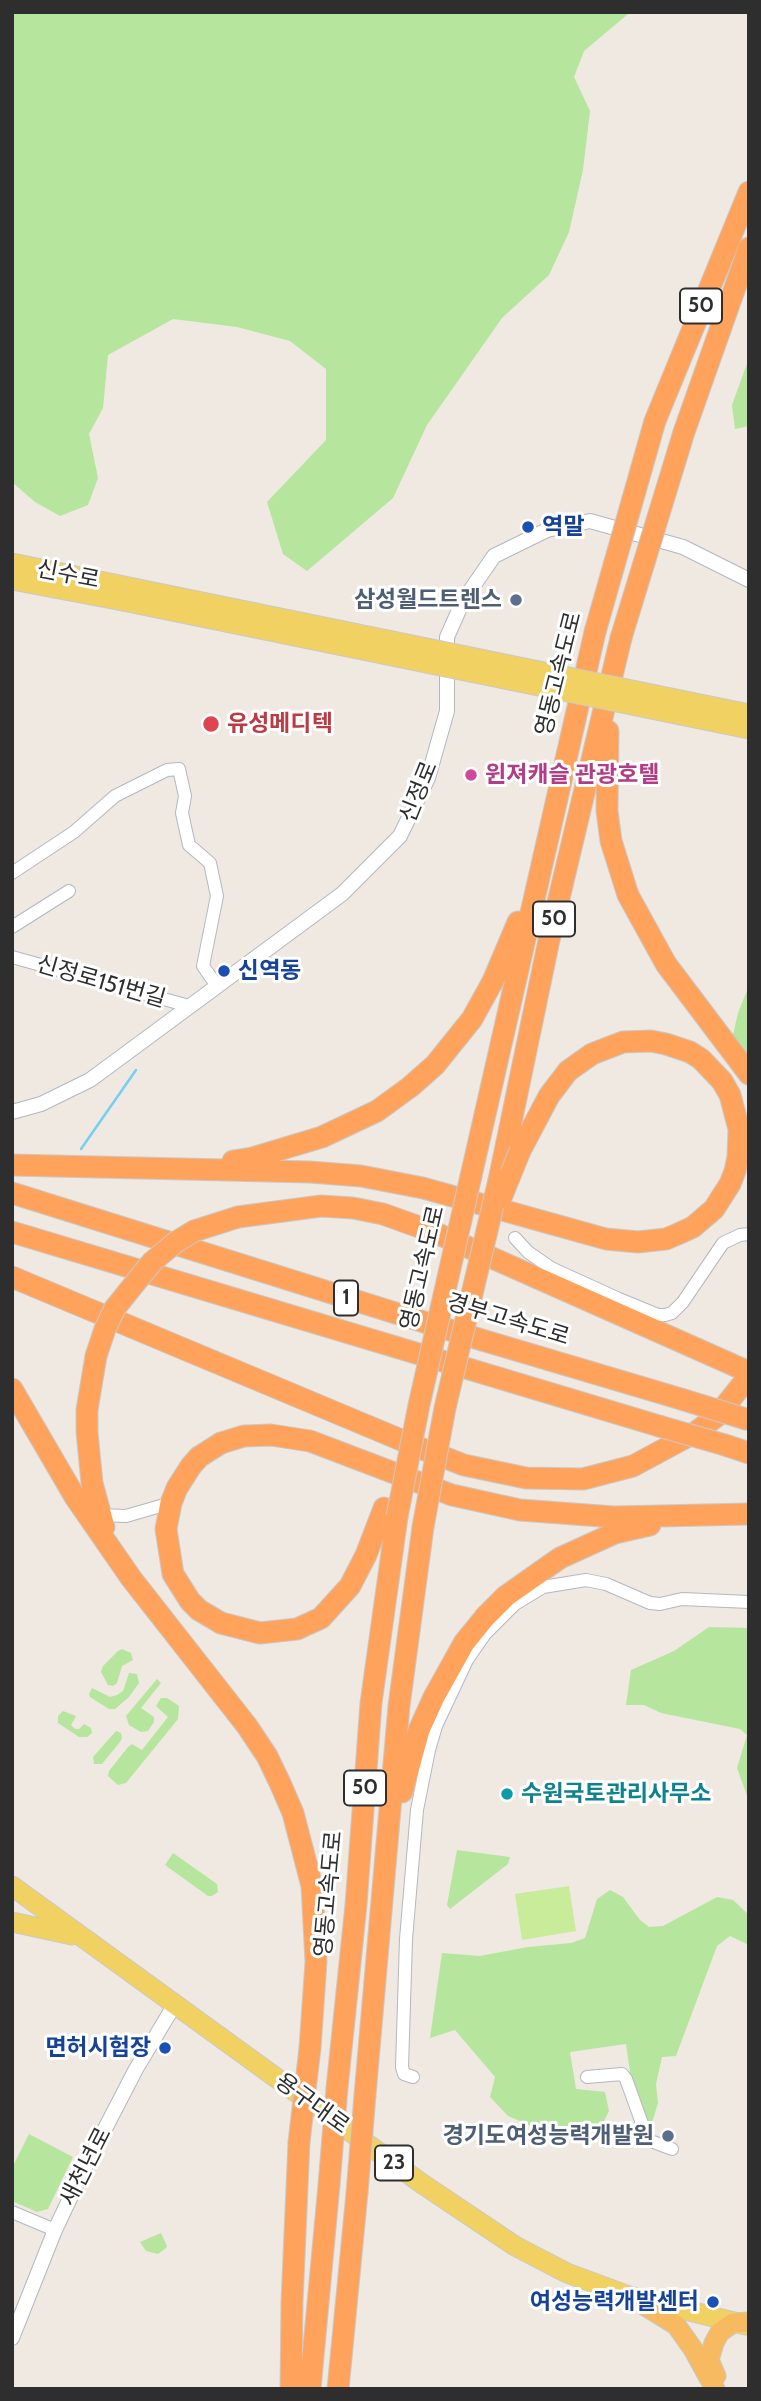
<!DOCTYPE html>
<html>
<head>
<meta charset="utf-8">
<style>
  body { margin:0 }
  #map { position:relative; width:761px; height:2401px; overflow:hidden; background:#efe9e1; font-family:Cabin,sans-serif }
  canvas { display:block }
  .frame { position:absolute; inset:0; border:14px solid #2e2e2e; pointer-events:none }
</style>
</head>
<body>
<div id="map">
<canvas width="761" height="2401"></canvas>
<div class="frame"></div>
</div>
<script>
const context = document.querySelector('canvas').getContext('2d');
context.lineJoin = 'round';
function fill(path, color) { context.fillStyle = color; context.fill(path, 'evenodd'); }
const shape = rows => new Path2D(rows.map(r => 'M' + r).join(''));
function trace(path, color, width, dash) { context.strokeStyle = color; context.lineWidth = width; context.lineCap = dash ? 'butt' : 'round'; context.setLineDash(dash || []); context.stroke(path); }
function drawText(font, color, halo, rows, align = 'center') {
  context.font = font + ' Cabin,"Noto Sans KR",sans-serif'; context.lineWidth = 6; context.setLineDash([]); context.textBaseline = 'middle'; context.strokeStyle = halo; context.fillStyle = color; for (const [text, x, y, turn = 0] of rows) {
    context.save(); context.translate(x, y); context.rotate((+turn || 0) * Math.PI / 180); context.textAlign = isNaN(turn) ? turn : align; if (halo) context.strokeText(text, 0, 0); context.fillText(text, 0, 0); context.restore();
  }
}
const green = shape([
  [12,12,633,12,628,14,584,51,574,77,590,111,583,170,569,232,549,275,502,318,427,425,393,498,307,571,283,554,267,502,326,440,326,369,290,341,237,327,173,319,108,355,103,408,89,434,98,478,88,505,60,516,35,502,12,482],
  [749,358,749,426,735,429,732,405],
  [748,988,749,989,749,1064,732,1039,738,1013],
  [709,1627,749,1628,749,1801,737,1768,747,1735,740,1729,661,1713,644,1705,626,1705,631,1670,674,1651],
  [122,1649,131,1653,133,1660,122,1666,117,1683,113,1686,108,1685,101,1672,103,1666,118,1651],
  [129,1673,137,1674,139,1683,129,1697,115,1709,109,1709,90,1697,89,1694,92,1688,110,1697,117,1695,123,1691],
  [157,1679,161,1683,141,1708,154,1717,154,1722,148,1731,141,1732,129,1725,126,1716],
  [161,1698,167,1698,179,1706,178,1719,126,1783,118,1785,108,1776,109,1771,128,1747,132,1744,142,1750,168,1717,156,1706],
  [63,1711,76,1716,71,1725,75,1729,79,1729,84,1724,91,1728,92,1733,87,1737,79,1737,58,1723,58,1716],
  [116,1731,121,1733,122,1738,120,1742,102,1764,94,1764,93,1757],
  [457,1850,510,1857,508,1864,450,1909,447,1905],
  [173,1853,217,1884,218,1892,212,1896,208,1896,165,1865],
  [610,1890,623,1897,640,1920,649,1927,663,1926,717,1897,733,1900,749,1915,749,1945,730,1936,717,1946,676,2056,662,2057,656,2084,658,2103,650,2129,631,2079,626,2044,570,2052,576,2089,605,2092,609,2111,601,2127,576,2126,555,2136,508,2116,490,2097,495,2077,455,2030,430,2038,442,1953,480,1956,528,1947,571,1943,585,1938,597,1899],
  [29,2134,73,2157,48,2209,37,2212,12,2201,12,2168],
  [161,2233,167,2246,166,2248,158,2254,146,2251,140,2242]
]);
const pitch = shape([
  [569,1886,576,1931,522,1940,515,1894]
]);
const stream = shape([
  [81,1149,136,1070]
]);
const minor = shape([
  [12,873,74,832,115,796,167,770,179,769,185,796,182,813,189,845,210,863,217,896,203,966,217,986],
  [12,927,69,891],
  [12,957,189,1006],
  [515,1238,528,1252,551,1268,619,1299,658,1315,665,1315,672,1313,683,1302,723,1243,740,1235,749,1234],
  [100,1515,126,1516,171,1503],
  [413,2077,404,2074,402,2067,406,1939,417,1810,429,1750,436,1726,467,1660,485,1634,515,1604,543,1587,586,1580,606,1584,650,1603,660,1604,682,1599,749,1602],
  [587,2077,622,2074,626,2079,648,2140,672,2149],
  [12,2212,55,2230]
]);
const tertiary = shape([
  [12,1112,41,1104,90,1080,342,894,400,836,428,778,447,711,447,637,463,601,494,556,547,530,590,521,683,547,749,580],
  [12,2338,55,2230,80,2177,136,2069,175,2004]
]);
const primary = shape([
  [12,563,124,586],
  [12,580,123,601],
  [12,1886,421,2183,515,2246,567,2273,629,2296,746,2325],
  [12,1922,72,1935]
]);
const trunk = shape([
  [629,2296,676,2325,693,2349,715,2389],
  [716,2376,709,2360,714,2343,720,2332,733,2323,749,2322]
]);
const motorway = shape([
  [655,421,749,192],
  [684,432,749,248],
  [608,731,607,811,611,841,628,895,666,964,749,1074],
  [233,1161,252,1158,322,1137,377,1111,410,1087,435,1065,472,1019,493,981,518,922],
  [12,1165,310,1172,361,1176,423,1188,606,1239,638,1242,666,1239,680,1233,693,1227,714,1209,730,1184,735,1171,738,1157,739,1129,730,1095,722,1081,701,1059,690,1052,666,1044,651,1041,623,1042,592,1054,568,1071,549,1096,520,1151],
  [471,1176,595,632],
  [499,1180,549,940,621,638],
  [12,1193,472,1337,681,1399],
  [238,1217,321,1206,353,1208,383,1214,436,1233,749,1372],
  [12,1232,659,1426],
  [12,1277,425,1450,464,1465,526,1478,583,1479,633,1466,696,1432,717,1416,749,1376],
  [96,1356,87,1410,87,1432,92,1483,104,1527],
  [12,1389,75,1497,131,1578,247,1726,267,1756,280,1783,293,1813,312,1886,316,1962,310,2048],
  [725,1445,749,1453],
  [384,1508,366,1555,350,1586,321,1618,297,1629,260,1633,221,1623,199,1610,190,1601,173,1574,166,1529,171,1503,177,1488,191,1466,199,1457,221,1443,244,1436,271,1435,310,1441,452,1495,520,1510,614,1517,749,1514],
  [402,1792,419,1730,434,1697,464,1643,485,1617,506,1596,560,1558,615,1533,650,1525],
  [337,2088,356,1905,371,1703,397,1517],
  [365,2095,399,1706,423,1527],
  [291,2389,292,2302,299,2142],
  [310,2389,329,2185],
  [338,2389,357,2193]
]);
const primaryBridge = shape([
  [124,586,749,714],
  [123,601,749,729]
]);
const motorwayBridge = shape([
  [595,632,655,421],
  [621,638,684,432],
  [501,1198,520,1151],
  [96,1356,105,1329,115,1308,152,1262,176,1242,194,1231,238,1217],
  [681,1399,749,1420],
  [659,1426,725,1445],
  [397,1517,419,1405,471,1176],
  [423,1527,445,1408,499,1180],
  [299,2142,310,2048],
  [329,2185,337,2088],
  [357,2193,365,2095]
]);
const markers = [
  [528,527,7,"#1a4fb4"],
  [516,600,7,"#5c6f8a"],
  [211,724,9,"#e0444e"],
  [471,775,7,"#d1479c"],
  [224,971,7,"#1a4fb4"],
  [507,1794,7,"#0f9aa8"],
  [165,2048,7,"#1a4fb4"],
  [668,2136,7,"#5c6f8a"],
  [713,2302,7,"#1a4fb4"]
];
const shields = [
  [701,306,42],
  [554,919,42],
  [346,1298,24],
  [365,1788,42],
  [394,2163,38]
];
const shieldNames = [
  ["50",701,306],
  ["50",554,919],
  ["1",346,1298],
  ["50",365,1788],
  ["23",394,2163]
];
const transitNames = [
  ["역말",542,527],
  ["신역동",238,971],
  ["면허시험장",151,2048,"right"],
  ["여성능력개발센터",699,2302,"right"]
];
const streetNames = [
  ["신수로",68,575,11],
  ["영동고속도로",559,674,-76],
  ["신정로",419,792,-68],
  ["신정로151번길",101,982,16],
  ["영동고속도로",423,1268,-77],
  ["경부고속도로",508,1320,17],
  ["영동고속도로",329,1894,-85],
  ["용구대로",312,2104,36],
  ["새천년로",86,2167,-63]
];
const serviceNames = [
  ["삼성월드트렌스",502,600],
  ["경기도여성능력개발원",654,2136]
];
const healthNames = [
  ["유성메디텍",227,724]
];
const hotelNames = [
  ["윈져캐슬 관광호텔",485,775]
];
const cultureNames = [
  ["수원국토관리사무소",521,1794]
];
fill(green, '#b6e59e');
fill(pitch, '#c9ec9a');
trace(stream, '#75cff0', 2.5);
trace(minor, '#b4b7c1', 14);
trace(tertiary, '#b4b7c1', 16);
trace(primary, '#c9c9c9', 21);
trace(trunk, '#c9c9c9', 21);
trace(motorway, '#c9c9c9', 23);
trace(minor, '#fff', 12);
trace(tertiary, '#fff', 14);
trace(primary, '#f2d163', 19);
trace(trunk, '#f8ba60', 19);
trace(motorway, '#ffa35c', 21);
trace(primaryBridge, '#c9c9c9', 21, []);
trace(motorwayBridge, '#c9c9c9', 23, []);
trace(primaryBridge, '#f2d163', 19);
trace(motorwayBridge, '#ffa35c', 21);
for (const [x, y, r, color] of markers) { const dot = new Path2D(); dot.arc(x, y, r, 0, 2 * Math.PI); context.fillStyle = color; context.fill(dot); trace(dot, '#fff', 2.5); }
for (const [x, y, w] of shields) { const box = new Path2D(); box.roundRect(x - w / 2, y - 17.5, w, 35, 5); context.fillStyle = '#fff'; context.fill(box); trace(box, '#2e2e2e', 2); }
drawText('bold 21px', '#2e2e2e', null, shieldNames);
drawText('bold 23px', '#164399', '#fff', transitNames, 'left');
drawText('23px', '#2e2e2e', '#fff', streetNames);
drawText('bold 23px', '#4e5e75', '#fff', serviceNames, 'right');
drawText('bold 23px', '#be3a42', '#fff', healthNames, 'left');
drawText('bold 23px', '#b23c85', '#fff', hotelNames, 'left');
drawText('bold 23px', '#0d838f', '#fff', cultureNames, 'left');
</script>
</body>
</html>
